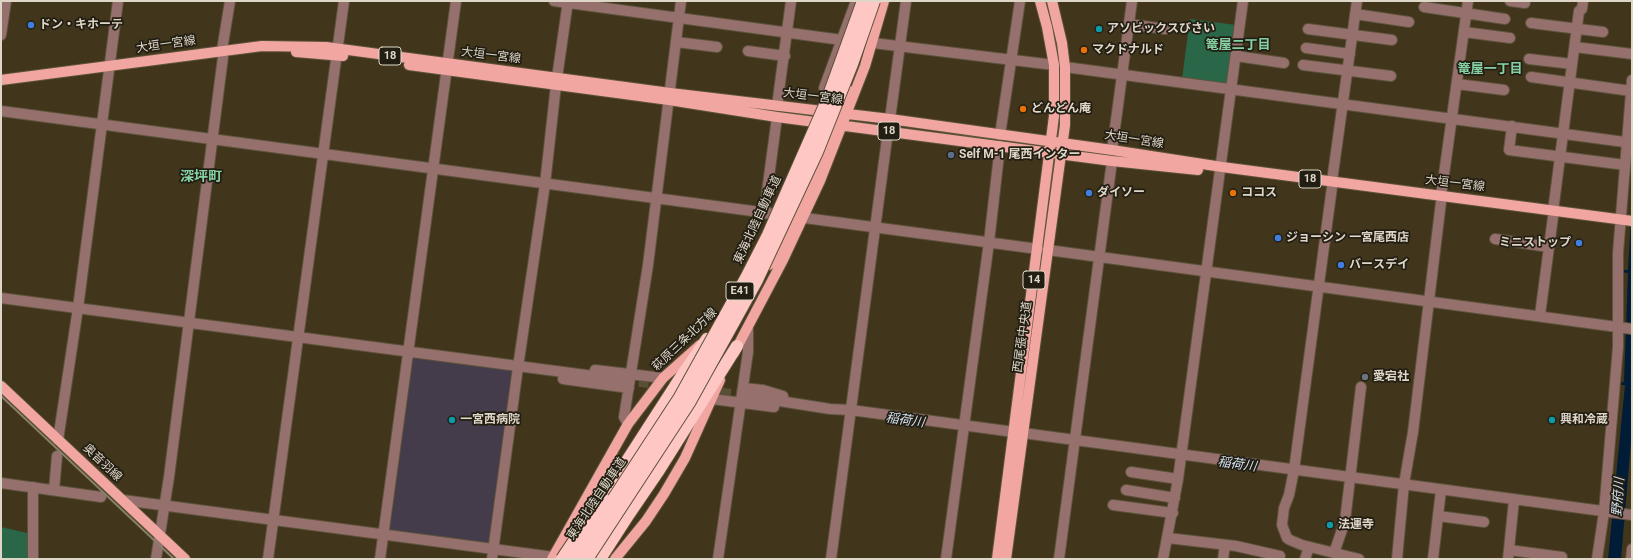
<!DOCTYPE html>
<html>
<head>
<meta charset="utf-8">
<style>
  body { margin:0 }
  #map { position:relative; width:1633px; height:560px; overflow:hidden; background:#41361c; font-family:Roboto,sans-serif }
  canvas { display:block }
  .frame { position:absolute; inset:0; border:2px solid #ded7c8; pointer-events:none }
</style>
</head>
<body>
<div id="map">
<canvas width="1633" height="560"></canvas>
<div class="frame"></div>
</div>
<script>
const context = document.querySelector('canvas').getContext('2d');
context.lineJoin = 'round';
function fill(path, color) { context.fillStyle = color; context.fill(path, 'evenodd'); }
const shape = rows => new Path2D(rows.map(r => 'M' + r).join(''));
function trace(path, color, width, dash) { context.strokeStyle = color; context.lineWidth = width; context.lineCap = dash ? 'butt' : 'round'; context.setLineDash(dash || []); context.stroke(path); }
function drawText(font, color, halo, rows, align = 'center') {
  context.font = font + ' Roboto,"Noto Sans JP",sans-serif'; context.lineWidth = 3.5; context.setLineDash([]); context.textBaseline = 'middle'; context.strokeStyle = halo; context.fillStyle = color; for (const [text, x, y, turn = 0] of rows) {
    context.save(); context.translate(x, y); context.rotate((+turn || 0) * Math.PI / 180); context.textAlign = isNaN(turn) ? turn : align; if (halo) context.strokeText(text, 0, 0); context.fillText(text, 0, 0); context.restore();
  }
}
const medical = shape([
  [411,355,513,370,490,545,387,532]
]);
const green = shape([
  [1190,19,1236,25,1228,86,1182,79],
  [1,527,27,533,27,559,1,559]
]);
const water = shape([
  [1632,201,1632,430,1621,559,1608,559,1625,385,1620,385,1620,383,1624,382,1628,273,1620,272,1620,270,1628,270]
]);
const minorTunnel = shape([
  [624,380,681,387],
  [706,391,748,396]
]);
const minor = shape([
  [554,1,842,40],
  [1510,1,1525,3],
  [1424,7,1505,19],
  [1355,14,1409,22],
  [1531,23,1603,32],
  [1129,24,1165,29],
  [1308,29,1392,40],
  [1464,32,1510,38],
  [1,35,6,1],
  [676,42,717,47],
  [873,43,1054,65],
  [1575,47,1632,54],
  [1306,48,1350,54],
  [222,50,230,1],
  [748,51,785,56],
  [1236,56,1284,63],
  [1529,59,1572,64],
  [1303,65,1391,76],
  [1065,67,1632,143],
  [1531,77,1631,91],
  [557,78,568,1],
  [1457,84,1504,90],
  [824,88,856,1],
  [777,106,791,1],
  [1,111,1038,249],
  [890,119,906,1],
  [1512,126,1509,150,1625,165],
  [1000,135,1020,1],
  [1112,150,1132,1],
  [1332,181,1357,1],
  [1332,187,1294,470,1289,495,1284,508,1282,525,1287,538,1290,540,1302,545,1359,559],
  [1441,196,1468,1],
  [1553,211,1579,11,1582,9,1583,1],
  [764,214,777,117],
  [1495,239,1549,247],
  [1048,250,1632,329],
  [1,298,624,380],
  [1540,315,1553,217],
  [595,370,663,378],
  [563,379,629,388],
  [743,388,763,390,783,396],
  [748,396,830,409,851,410,1014,432],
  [712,399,774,407],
  [628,424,624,417,648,265,681,1],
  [1023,433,1632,515],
  [58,440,78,308,118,1],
  [1131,472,1178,479],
  [1,483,101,497],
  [54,490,57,456],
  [1126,490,1175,498],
  [123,500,561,558],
  [1113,505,1173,513],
  [1438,516,1484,522],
  [1168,538,1236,546,1280,556],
  [1509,550,1562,557],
  [1334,553,1345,521,1361,387],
  [33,559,33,487],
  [156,559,169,477,223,57],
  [268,559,344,1],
  [380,559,456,1],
  [492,559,518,367,545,184,556,85],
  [718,559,748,352,748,328],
  [831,559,888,131],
  [946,559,989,242,1000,146],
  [1059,559,1112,161],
  [1163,559,1178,479,1243,1],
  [1223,559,1225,545],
  [1305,559,1309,547],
  [1397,559,1404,484,1413,432,1441,202],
  [1433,559,1441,490],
  [1508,559,1514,500],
  [1597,559,1604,512,1618,347,1618,253,1632,80],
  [1631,559,1632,549]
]);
const major = shape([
  [296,52,343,56],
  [409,65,669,100,777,117,1112,161,1198,170],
  [1,80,262,46,326,47,670,93,890,119,1112,150,1222,167,1632,221],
  [769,265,795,218,848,90],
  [734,353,783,260,820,181,865,66,884,1],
  [1,386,185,559],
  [552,559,628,424,663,378,700,345],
  [615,559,646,521,664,494,685,458,720,380],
  [997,559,1054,116,1054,65,1047,27,1040,1],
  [1006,559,1065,125,1065,67,1062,43,1052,1]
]);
const highway = shape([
  [603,498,681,377,707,339],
  [600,559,629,514,659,470,737,346]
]);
const rail = shape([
  [1,396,174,559]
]);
const highwayBridge = shape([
  [562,559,603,498],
  [574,559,680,397,746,278,768,235,826,103,863,1],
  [587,559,689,403,757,280,817,152,852,64,874,1]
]);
const markers = [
  [31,25,4,"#3f7fe0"],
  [1099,29,4,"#0f9aa8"],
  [1084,50,4,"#e8710a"],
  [1023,109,4,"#e8710a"],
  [951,155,4,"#5c6f8a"],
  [1089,193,4,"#3f7fe0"],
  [1233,193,4,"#e8710a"],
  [1278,238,4,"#3f7fe0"],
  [1579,243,4,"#3f7fe0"],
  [1341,265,4,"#3f7fe0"],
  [1365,377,4,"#6b7280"],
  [452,420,4,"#0f9aa8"],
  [1552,420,4,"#0f9aa8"],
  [1330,525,4,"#0f9aa8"]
];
const shields = [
  [390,56,22],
  [889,131,22],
  [1310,179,22],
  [1034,280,22],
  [740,291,28]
];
const shieldNames = [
  ["18",390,56],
  ["18",889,131],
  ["18",1310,179],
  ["14",1034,280],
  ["E41",740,291]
];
const poiNames = [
  ["ドン・キホーテ",39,25],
  ["アソビックスびさい",1107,29],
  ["マクドナルド",1092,50],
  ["どんどん庵",1031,109],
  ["Self M-1 尾西インター",959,155],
  ["ダイソー",1097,193],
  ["ココス",1241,193],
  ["ジョーシン 一宮尾西店",1286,238],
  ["ミニストップ",1571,243,"right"],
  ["バースデイ",1349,265],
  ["愛宕社",1373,377],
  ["一宮西病院",460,420],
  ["興和冷蔵",1560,420],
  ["法運寺",1338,525]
];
const streetNames = [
  ["大垣一宮線",166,45,-8],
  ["大垣一宮線",491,56,7],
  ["大垣一宮線",813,97,7],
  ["大垣一宮線",1134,140,9],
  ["大垣一宮線",1455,184,7],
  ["東海北陸自動車道",758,220,-65],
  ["西尾張中央道",1023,337,-82],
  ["萩原三条北方線",685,340,-44],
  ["奥音羽線",102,463,43],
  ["東海北陸自動車道",597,499,-56]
];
const neighbourhoodNames = [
  ["篭屋二丁目",1238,46],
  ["篭屋一丁目",1490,70]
];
const waterNames = [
  ["稲荷川",905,421,8],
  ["稲荷川",1237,465,8],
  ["野府川",1619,497,-86]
];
const quarterNames = [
  ["深坪町",201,177]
];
fill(medical, '#443b4b');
fill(green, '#2a6749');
fill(water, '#001c37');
trace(minorTunnel, '#594e36', 10, [10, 5]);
trace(minor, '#5d533b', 12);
trace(major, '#5d533b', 12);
trace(highway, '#5d533b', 14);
trace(minor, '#95706d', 10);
trace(major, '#f1a6a1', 10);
trace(highway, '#fec7c3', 12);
trace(rail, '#89806b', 2);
trace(highwayBridge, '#5d533b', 14, []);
trace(highwayBridge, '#fec7c3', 12);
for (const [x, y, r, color] of markers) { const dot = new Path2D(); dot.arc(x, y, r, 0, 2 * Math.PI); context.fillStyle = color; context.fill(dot); trace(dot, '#231e13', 1.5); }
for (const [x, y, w] of shields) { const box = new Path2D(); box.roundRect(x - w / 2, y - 9, w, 18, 3); context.fillStyle = '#231e13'; context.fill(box); trace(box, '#ded7c8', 1); }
drawText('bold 11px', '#ded7c8', null, shieldNames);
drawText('bold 12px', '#ded7c8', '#231e13', poiNames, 'left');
drawText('12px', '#ded7c8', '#231e13', streetNames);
drawText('bold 13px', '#86d2a4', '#231e13', neighbourhoodNames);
drawText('italic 13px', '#d0dfef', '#231e13', waterNames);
drawText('bold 14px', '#86d2a4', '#231e13', quarterNames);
</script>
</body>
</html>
